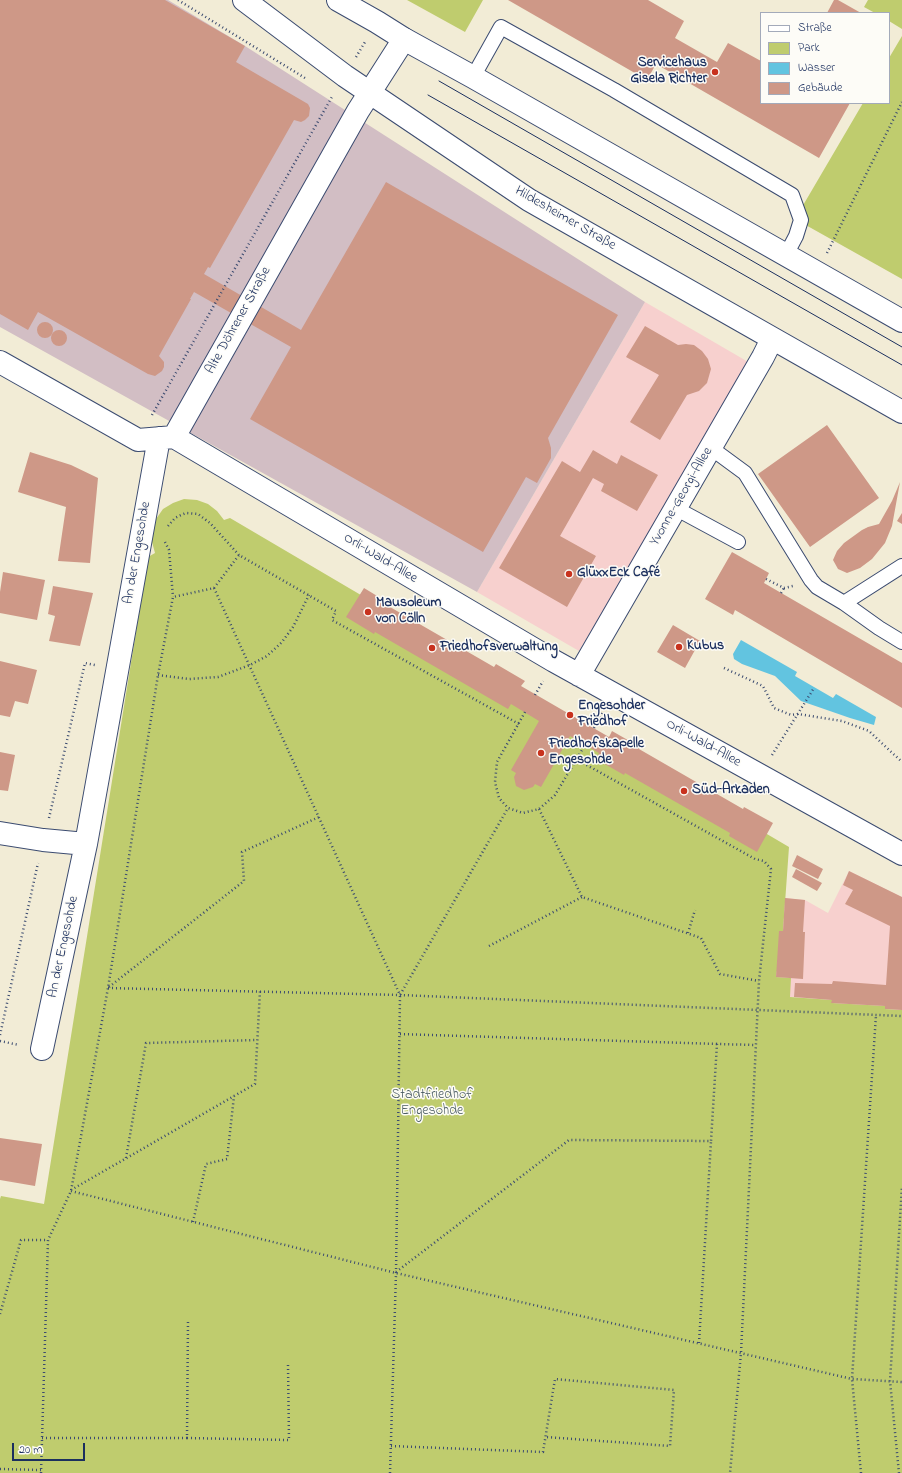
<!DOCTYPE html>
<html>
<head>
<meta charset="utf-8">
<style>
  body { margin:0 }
  #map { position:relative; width:902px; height:1473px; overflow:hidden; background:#f2ecd6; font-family:"Indie Flower",sans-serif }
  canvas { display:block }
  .legend { position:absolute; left:760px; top:12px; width:130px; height:92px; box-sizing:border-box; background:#fdfcf7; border:1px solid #a3aaba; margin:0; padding:5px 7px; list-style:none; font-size:12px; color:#1b2f5e }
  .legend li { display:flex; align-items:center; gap:8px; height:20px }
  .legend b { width:20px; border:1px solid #a3aaba }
  .scale { position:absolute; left:12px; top:1443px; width:73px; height:18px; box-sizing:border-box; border:2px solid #1b2f5e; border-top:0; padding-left:5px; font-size:12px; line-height:14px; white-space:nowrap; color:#1b2f5e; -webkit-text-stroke:3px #fdfcf7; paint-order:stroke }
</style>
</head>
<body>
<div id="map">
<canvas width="902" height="1473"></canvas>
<ul class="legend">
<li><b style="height:5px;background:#fff"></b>Straße</li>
<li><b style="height:11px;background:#bfcc6e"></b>Park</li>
<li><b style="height:11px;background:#62c4e0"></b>Wasser</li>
<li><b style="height:11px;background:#ce9887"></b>Gebäude</li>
</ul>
<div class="scale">20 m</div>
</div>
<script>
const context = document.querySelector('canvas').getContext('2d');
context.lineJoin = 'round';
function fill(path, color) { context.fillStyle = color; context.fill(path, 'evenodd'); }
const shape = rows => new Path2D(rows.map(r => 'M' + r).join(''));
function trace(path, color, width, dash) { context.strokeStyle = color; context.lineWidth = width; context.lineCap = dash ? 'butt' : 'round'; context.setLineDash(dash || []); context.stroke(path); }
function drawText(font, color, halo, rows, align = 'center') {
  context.font = font + ' "Indie Flower",sans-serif'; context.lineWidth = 3; context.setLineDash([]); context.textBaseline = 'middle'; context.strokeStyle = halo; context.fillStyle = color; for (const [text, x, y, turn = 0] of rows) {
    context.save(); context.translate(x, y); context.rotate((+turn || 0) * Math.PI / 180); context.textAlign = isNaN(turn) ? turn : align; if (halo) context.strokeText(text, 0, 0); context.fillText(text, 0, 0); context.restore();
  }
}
const built = shape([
  [645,302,750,363,579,651,477,592],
  [849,871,902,897,902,1010,831,1003,831,1000,790,997,776,977,783,931,785,898,805,900,828,913]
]);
const industrial = shape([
  [0,0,168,0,245,46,645,302,477,592,0,327]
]);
const green = shape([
  [407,0,483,0,465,32],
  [868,0,902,0,902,29,889,21,889,13,875,13,864,7],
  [902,36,902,279,795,219,863,103,889,103,889,58],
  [184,499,197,500,208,504,217,511,224,520,230,518,789,847,783,931,776,977,791,978,790,997,832,1000,832,1003,885,1006,885,1009,902,1010,902,1473,0,1473,0,1199,1,1196,44,1204,148,557,155,553,152,542,152,530,156,519,163,509,173,503]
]);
const water = shape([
  [741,640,797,672,795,676,833,698,836,694,876,717,874,725,850,718,801,701,775,676,742,664,734,659,733,654]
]);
const building = shape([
  [0,0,165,0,245,46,236,62,308,104,310,108,309,116,305,120,301,122,294,120,210,268,208,267,204,274,301,330,386,182,618,315,548,438,551,448,551,458,537,483,526,477,483,552,250,419,291,347,194,292,190,299,191,299,159,356,164,362,164,367,162,371,155,376,148,374,38,312,28,330,0,314],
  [508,0,648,0,684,21,675,38,717,62,728,43,761,61,761,103,850,103,819,158,656,64,647,80],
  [834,0,838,0,861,13,827,13],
  '37 330a8 8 0 1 1 16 0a8 8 0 1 1-16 0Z',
  [645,326,678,345,686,344,694,345,702,351,708,359,711,369,707,383,699,391,687,395,660,440,630,422,659,375,626,357],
  '51 338a8 8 0 1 1 16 0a8 8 0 1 1-16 0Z',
  [827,425,879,498,810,547,758,474],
  [593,450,617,464,621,455,658,475,637,511,601,491,604,484,593,478,560,536,596,556,567,607,499,568,562,461,580,472],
  [30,452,71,465,98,478,90,563,58,561,66,507,18,492],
  [900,482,892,526,885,543,872,559,860,568,847,573,838,569,833,560,837,551,844,543,862,530,868,527,879,524,892,501],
  [902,513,902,524,897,521],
  [732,552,769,573,764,583,902,663,902,708,735,610,733,615,705,599],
  [3,572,45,580,37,620,0,613,0,592],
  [53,586,93,593,80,646,49,641,55,616,48,614],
  [364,588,392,605,390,607,494,667,496,664,525,681,521,686,609,737,612,731,640,747,639,749,743,809,744,807,773,823,757,852,729,836,730,833,625,773,624,775,596,759,599,753,570,736,541,787,535,784,533,787,524,790,516,786,514,777,516,773,511,770,539,721,511,704,508,709,375,632,374,634,346,617],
  [673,625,700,641,685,668,657,652],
  [0,661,37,670,28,704,15,701,10,717,0,715],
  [0,752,15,755,8,791,0,790],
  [797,855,823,869,818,879,792,866],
  [796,869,822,883,817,891,792,877],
  [849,871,902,897,902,1010,885,1009,885,1006,831,1003,832,1000,794,997,795,983,832,984,833,981,886,985,890,926,845,904,853,890,843,885],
  [785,898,805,900,803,932,805,932,803,979,776,977,779,931,783,931],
  [0,1138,42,1144,35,1186,0,1180]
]);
const path = shape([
  [178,0,305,78],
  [356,57,365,42],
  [827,253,902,102],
  [152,415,333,95],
  [168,526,175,518,181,515,186,513,198,514,210,523,239,555],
  [165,542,169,550,173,597],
  [766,579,784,588,793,586],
  [214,588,400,995,508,808],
  [781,593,784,588],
  [724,668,763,686,774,708,791,715,798,714,842,721,869,731,902,762],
  [158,675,189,679,218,677,250,665,267,656,282,642,293,627,309,595],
  [535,695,543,681],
  [525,712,497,762,495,782,499,798,508,808,523,813,539,809,555,795,585,745],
  [594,728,602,713],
  [772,755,814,688],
  [576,759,755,859,764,861,771,869,759,981,741,1353,730,1473],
  [539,809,582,897,701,938,720,974,759,981],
  [49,818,85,663,95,665],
  [688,933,695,910],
  [489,946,582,897],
  [109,987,244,881,242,852,319,817],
  [108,988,400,995,902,1016],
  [400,1034,717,1044],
  [0,1035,38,863],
  [0,1041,19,1045],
  [126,1158,146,1043,257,1040],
  [71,1190,255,1084,260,991],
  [71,1191,396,1273,852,1379,902,1382],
  [193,1222,206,1164,227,1159,234,1096],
  [396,1272,569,1140,711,1141,717,1044,756,1045],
  [0,1314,21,1240,48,1240],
  [699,1343,711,1141],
  [42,1438,187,1438,188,1320],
  [187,1438,289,1440,288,1365],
  [391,1446,543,1452,555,1379,674,1390,670,1446,546,1437],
  [0,1469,41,1470],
  [41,1473,48,1240,71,1191,108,988,158,675,173,597,214,588,239,555,336,611,332,620,519,724],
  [390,1473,396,1273,400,995],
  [861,1473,852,1379,876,1015],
  [899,1473,890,1381,902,1186]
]);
const service = shape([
  [473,77,501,27,614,90,792,195,801,220,796,236,786,255],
  [711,448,745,473,811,580,817,587,844,603,879,628,902,642],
  [675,508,738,542],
  [844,603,902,566]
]);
const minor = shape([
  [0,362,138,440,174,437,358,111,404,39],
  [174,437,554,661,902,854],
  [579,675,763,357,772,339],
  [0,833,43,840,86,844],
  [42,1049,86,844,159,438]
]);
const secondary = shape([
  [244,0,345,76,529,200,902,412],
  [338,0,377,22,404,39,473,77,902,321]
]);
const tram = shape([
  [439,81,902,347],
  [428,95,902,365]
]);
const markers = [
  [715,72,4,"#c8321e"],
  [569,574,4,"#c8321e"],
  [368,612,4,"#c8321e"],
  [679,647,4,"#c8321e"],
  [432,648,4,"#c8321e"],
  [570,715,4,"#c8321e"],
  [541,753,4,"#c8321e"],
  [684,791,4,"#c8321e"]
];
const poiNames = [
  ["Servicehaus",707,64,"right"],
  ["Gisela Richter",707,80,"right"],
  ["GlüxxEck Café",577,574],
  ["Mausoleum",376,604],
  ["von Cölln",376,620],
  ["Kubus",687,647],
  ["Friedhofsverwaltung",440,648],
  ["Engesohder",578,707],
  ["Friedhof",578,723],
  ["Friedhofskapelle",549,745],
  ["Engesohde",549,761],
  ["Süd-Arkaden",692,791]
];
const streetNames = [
  ["Hildesheimer Straße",565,219,30],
  ["Alte Döhrener Straße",239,321,-61],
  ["Yvonne-Georgi-Allee",682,497,-60],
  ["An der Engesohde",138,553,-80],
  ["Orli-Wald-Allee",380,559,31],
  ["Orli-Wald-Allee",703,744,29],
  ["An der Engesohde",64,947,-78]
];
const parkNames = [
  ["Stadtfriedhof",432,1096],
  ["Engesohde",432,1112]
];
fill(built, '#f7d0ce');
fill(industrial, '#d2bec4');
fill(green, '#bfcc6e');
fill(water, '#62c4e0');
fill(building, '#ce9887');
trace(service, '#3b4b70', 16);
trace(minor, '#3b4b70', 24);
trace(secondary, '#3b4b70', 24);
trace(path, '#3b4b70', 2.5, [1, 3]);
trace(service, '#fff', 14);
trace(minor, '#fff', 22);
trace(secondary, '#fff', 22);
trace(tram, '#1b2f5e', 1);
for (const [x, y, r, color] of markers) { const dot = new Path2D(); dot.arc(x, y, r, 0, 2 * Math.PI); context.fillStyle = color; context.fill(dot); trace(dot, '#fdfcf7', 1.5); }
drawText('bold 14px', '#1b2f5e', '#fdfcf7', poiNames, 'left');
drawText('14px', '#1b2f5e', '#fdfcf7', streetNames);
drawText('14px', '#4c5e63', '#fdfcf7', parkNames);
</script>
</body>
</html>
